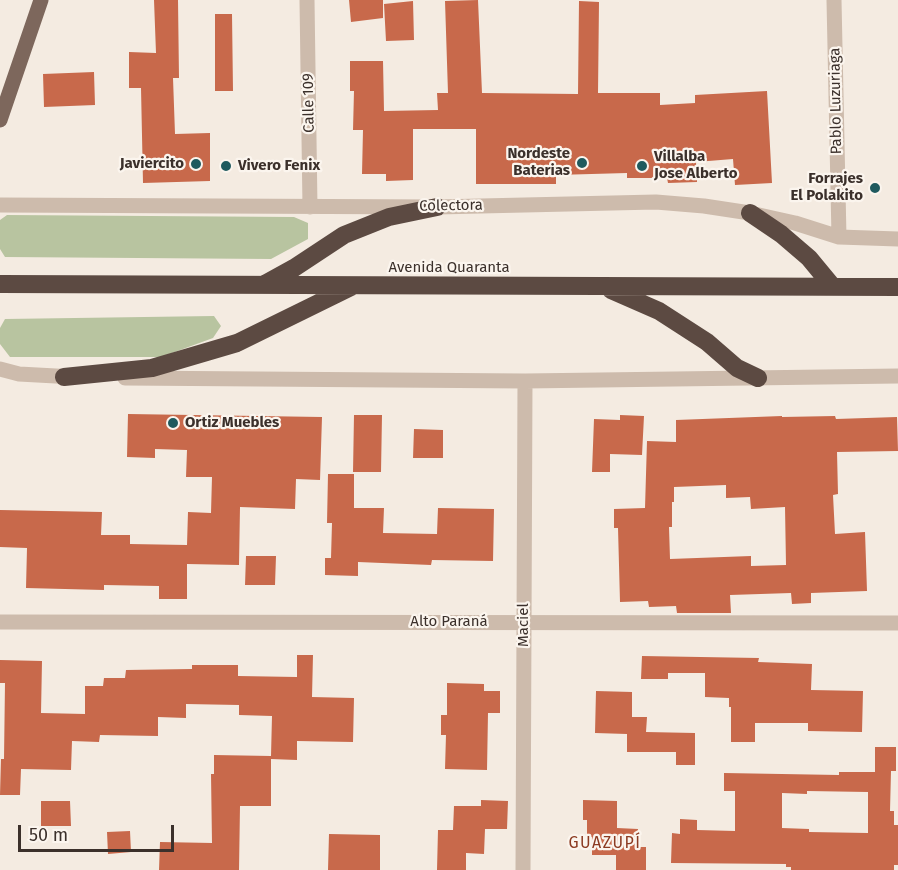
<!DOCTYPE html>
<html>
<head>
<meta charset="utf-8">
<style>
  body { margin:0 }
  #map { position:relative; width:898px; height:870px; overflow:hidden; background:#f4ebe1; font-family:"Fira Sans",sans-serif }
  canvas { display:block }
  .scale { position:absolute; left:18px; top:825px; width:156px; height:27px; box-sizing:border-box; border:3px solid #3b302b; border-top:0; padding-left:8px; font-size:18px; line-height:21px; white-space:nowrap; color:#3b302b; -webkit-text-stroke:4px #fbf5ee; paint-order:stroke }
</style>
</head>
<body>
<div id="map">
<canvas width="898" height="870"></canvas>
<div class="scale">50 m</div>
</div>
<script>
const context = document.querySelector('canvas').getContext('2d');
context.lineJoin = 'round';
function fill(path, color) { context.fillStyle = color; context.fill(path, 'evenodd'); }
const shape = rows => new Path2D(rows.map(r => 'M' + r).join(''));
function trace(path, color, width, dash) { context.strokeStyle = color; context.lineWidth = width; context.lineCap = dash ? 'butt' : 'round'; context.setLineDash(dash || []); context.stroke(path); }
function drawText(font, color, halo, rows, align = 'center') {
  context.font = font + ' "Fira Sans",sans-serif'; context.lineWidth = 4.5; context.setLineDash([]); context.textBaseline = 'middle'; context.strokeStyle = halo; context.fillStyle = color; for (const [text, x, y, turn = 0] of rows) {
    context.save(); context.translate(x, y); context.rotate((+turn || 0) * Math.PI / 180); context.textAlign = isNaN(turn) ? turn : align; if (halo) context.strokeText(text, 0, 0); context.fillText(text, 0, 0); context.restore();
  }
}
const green = shape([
  [7,215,294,217,308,223,308,239,271,259,5,257,0,249,0,220],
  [214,316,221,326,213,338,161,357,10,357,0,344,0,328,5,319]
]);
const building = shape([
  [154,0,178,0,179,78,173,78,175,134,210,133,210,181,143,183,141,88,129,88,129,52,156,53],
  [349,0,383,0,383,18,351,22],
  [478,0,482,93,578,94,579,1,599,2,598,93,660,93,660,105,695,103,695,95,767,91,772,183,735,185,733,159,696,162,697,182,668,183,667,178,627,178,627,173,556,175,556,184,476,184,476,129,413,129,413,180,386,181,386,174,362,174,363,130,353,130,354,91,350,91,350,61,383,61,384,111,438,110,437,93,448,93,445,1],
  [413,1,414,40,386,41,384,4],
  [215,14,232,14,233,91,215,91],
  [94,72,95,105,44,107,43,74],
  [128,414,322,417,320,480,296,479,295,509,240,507,239,565,187,564,187,599,159,599,159,586,104,585,104,590,26,588,27,548,0,547,0,510,102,512,101,535,130,535,130,544,187,545,188,512,211,513,212,477,186,477,187,450,155,449,155,458,127,457],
  [354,415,382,415,381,472,353,472],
  [620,415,644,416,642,455,610,454,610,472,592,472,594,419,620,420],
  [782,416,782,417,835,416,836,419,897,417,898,451,837,452,838,494,833,495,835,534,865,532,867,591,811,593,811,603,792,604,791,593,730,595,731,613,677,613,676,606,649,607,648,601,620,602,618,528,614,528,614,509,645,508,647,441,676,442,676,420],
  [726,485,726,498,750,497,751,509,785,507,786,565,751,566,751,556,670,559,669,527,672,527,672,502,674,502,674,487],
  [414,429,443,430,443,458,413,458],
  [328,474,354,474,354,508,384,508,383,533,437,534,438,508,494,509,493,561,432,560,431,565,358,562,358,576,325,575,325,558,331,558,332,523,327,523],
  [246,556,276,556,275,585,245,585],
  [297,655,313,655,312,697,354,698,353,742,297,741,297,760,271,759,271,806,240,806,239,870,159,870,160,842,212,843,211,774,214,774,214,755,271,756,272,716,239,715,239,705,186,704,186,718,158,717,158,736,100,735,99,742,72,741,71,770,21,769,20,795,0,795,1,759,4,759,5,683,0,683,0,660,42,661,41,713,85,714,85,686,103,686,104,678,125,678,126,670,192,669,192,665,238,665,238,676,297,677],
  [642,656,759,658,758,662,812,664,811,690,863,691,862,732,808,731,808,723,755,723,755,742,731,742,731,707,729,707,729,698,705,697,705,673,668,673,668,679,641,679],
  [447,683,484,684,484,691,500,691,500,713,488,713,487,770,445,769,446,735,441,735,441,715,447,715],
  [596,691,632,692,632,717,647,717,646,732,695,733,695,765,676,765,676,752,627,752,627,734,595,733],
  [875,747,896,747,896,771,891,771,890,811,894,811,894,825,898,825,898,865,894,865,894,870,791,870,791,867,786,867,786,864,671,863,672,833,680,834,680,819,697,820,697,830,735,831,735,791,724,791,724,773,839,775,839,772,875,772],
  [807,791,868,792,868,833,809,832,809,829,782,828,782,793,807,794],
  [481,800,508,801,507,829,485,829,484,854,466,853,466,870,437,870,438,830,453,830,454,806,481,806],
  [583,800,617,801,617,828,638,829,637,847,646,847,646,870,616,870,616,855,592,855,592,837,587,837,587,820,583,820],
  [41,801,70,801,71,826,41,826],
  [130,831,131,852,108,854,107,832],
  [329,834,380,835,380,870,328,870]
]);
const minor = shape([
  [307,0,310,207],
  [834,0,839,237],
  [0,205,437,207,656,202,704,206,750,213,795,223,839,237,898,239],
  [0,369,19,374,74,377],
  [125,378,525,381,898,376],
  [0,622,898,623],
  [523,870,525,381]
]);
const major = shape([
  [0,120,41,0]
]);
const highway = shape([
  [750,213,781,234,809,258,833,287],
  [0,284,898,287],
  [265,284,294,268,344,235,389,217,437,207],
  [611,290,659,311,707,342,737,368,758,378],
  [64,377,152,368,237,343,351,287]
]);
const markers = [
  [582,163,6,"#1f5a5e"],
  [196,164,6,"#1f5a5e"],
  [226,166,6,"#1f5a5e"],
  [642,166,6,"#1f5a5e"],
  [875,188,6,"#1f5a5e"],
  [173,423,6,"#1f5a5e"]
];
const streetNames = [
  ["Pablo Luzuriaga",836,101,-91],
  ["Calle 109",309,103,-91],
  ["Colectora",451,206,-1],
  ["Avenida Quaranta",449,268],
  ["Alto Paraná",449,622],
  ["Maciel",524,625,-90]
];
const poiNames = [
  ["Nordeste",570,154],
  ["Baterias",570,171],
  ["Villalba",654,157,"left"],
  ["Jose Alberto",654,174,"left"],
  ["Javiercito",184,164],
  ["Vivero Fenix",238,166,"left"],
  ["Forrajes",863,179],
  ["El Polakito",863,196],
  ["Ortiz Muebles",185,423,"left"]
];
const neighbourhoodNames = [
  ["GUAZUPÍ",605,844]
];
fill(green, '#b8c4a0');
fill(building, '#c8694b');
trace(minor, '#cdbbac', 15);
trace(major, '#7d675c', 15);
trace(highway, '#5c4a42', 18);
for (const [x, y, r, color] of markers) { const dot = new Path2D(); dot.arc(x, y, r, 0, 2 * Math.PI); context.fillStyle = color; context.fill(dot); trace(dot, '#fbf5ee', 2); }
drawText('15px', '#3b302b', '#fbf5ee', streetNames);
drawText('bold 15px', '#3b302b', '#fbf5ee', poiNames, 'right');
context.letterSpacing = '1.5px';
drawText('16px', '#8c3b22', '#fbf5ee', neighbourhoodNames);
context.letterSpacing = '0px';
</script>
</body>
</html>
